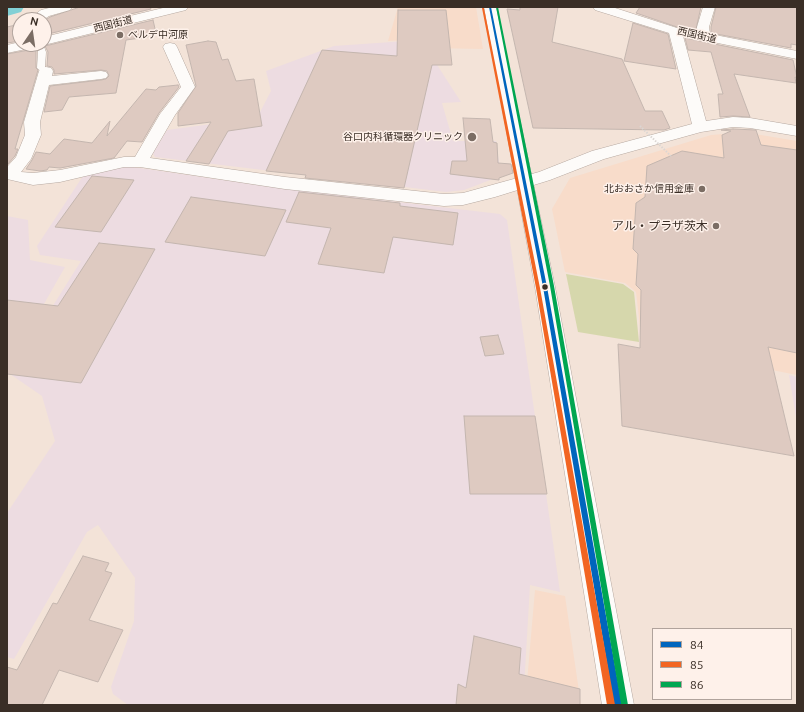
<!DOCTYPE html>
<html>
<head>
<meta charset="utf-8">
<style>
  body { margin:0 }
  #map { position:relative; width:804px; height:712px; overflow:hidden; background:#f3e3d8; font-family:Ubuntu,sans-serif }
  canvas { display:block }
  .frame { position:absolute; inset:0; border:8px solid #3a2e26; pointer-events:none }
  .legend { position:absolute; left:652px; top:628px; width:140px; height:72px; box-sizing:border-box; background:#fef1ea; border:1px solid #b0a39c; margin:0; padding:5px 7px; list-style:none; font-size:12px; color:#3a2e26 }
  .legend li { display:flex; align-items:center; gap:8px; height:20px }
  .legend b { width:20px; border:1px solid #b0a39c }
  .north { position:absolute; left:12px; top:12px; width:40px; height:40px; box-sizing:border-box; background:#fef1ea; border:1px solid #b0a39c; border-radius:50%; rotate:13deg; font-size:11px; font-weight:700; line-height:16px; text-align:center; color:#3a2e26 }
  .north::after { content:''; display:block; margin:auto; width:14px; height:18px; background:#7b6d64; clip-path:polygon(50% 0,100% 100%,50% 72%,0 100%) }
</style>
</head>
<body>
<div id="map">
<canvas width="804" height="712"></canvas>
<div class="frame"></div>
<ul class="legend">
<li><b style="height:5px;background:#0065bd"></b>84</li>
<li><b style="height:5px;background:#f26522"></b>85</li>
<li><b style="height:5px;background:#00a651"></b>86</li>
</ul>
<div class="north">N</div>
</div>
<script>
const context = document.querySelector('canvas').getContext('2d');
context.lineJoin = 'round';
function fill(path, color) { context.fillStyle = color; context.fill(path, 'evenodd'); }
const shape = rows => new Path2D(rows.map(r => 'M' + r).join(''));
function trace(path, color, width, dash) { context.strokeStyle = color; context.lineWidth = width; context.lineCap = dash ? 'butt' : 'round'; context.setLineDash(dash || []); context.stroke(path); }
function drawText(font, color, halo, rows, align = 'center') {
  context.font = font + ' Ubuntu,"Noto Sans JP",sans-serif'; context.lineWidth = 3; context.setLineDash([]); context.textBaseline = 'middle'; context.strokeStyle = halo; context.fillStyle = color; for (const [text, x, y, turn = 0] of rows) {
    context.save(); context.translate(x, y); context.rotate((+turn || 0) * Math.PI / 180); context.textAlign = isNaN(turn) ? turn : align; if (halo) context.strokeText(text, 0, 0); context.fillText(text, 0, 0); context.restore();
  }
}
const built = shape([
  [398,7,476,7,483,49,431,48,424,39,388,41],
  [735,133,755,134,797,141,797,375,642,344,636,292,625,283,565,272,552,209,570,178,711,135],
  [535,590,565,596,581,705,525,705]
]);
const industrial = shape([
  [421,40,461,102,442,103,453,141,496,141,501,176,464,190,446,192,155,157,153,153,167,130,257,118,271,91,266,71,334,46],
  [126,166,278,188,500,214,507,220,560,592,530,585,523,705,128,705,113,694,111,687,134,621,135,578,98,525,87,532,14,659,7,657,7,513,55,441,42,396,10,374,81,261,40,255,37,246,83,176],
  [7,216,28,220,30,260,65,267,7,369],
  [789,375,797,377,797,423]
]);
const green = shape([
  [566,274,623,284,634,292,639,342,578,332]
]);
const river = shape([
  [7,7,24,7,21,12,7,16,7,7]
]);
const building = shape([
  [80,7,150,7,151,9,44,35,44,21,50,17,80,7],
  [520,7,558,7,552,42,622,59,645,111,662,111,670,128,664,130,533,128,507,9,520,10,520,7],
  [640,7,701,7,696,29,677,27,636,13,640,7],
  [716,7,797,7,797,45,791,44,791,48,711,33,711,27,716,7],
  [398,10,446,10,452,65,432,65,404,188,305,178,306,175,266,171,322,50,397,56,398,10],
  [153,20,156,33,147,34,148,37,126,40,116,93,69,97,62,110,44,112,50,86,101,80,106,79,109,76,107,71,101,70,54,74,54,70,52,67,47,66,48,52,45,46,153,20],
  [633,23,668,34,676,69,624,61,633,23],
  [20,24,20,41,7,43,7,27,20,24],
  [685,38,793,60,797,78,795,77,796,83,734,74,750,117,733,116,720,117,718,94,723,94,711,52,688,50,685,38],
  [208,41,216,42,222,60,228,59,236,81,254,79,262,126,228,131,209,164,186,161,211,122,178,126,178,113,196,86,186,45,208,41],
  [35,49,36,52,36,68,38,70,15,149,18,149,15,156,7,165,7,54,35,49],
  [178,85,179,87,159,113,142,142,127,141,114,158,60,168,49,167,47,170,40,171,26,169,32,160,36,152,50,154,64,139,92,143,110,121,107,136,146,89,156,90,159,87,178,85],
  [463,118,490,119,493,142,497,143,498,163,511,164,513,173,499,178,499,180,450,174,452,161,467,161,463,118],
  [733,129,756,130,761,145,797,150,797,353,768,347,794,456,622,426,618,344,640,348,641,290,636,285,638,254,633,249,636,203,645,197,647,166,682,151,724,158,722,135,731,131,721,130,733,129],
  [92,176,134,180,101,232,55,227,92,176],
  [299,192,400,203,400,206,458,213,453,245,393,237,384,273,318,264,331,228,286,222,299,192],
  [191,197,286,210,265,256,165,242,191,197],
  [99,243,155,249,81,383,7,374,7,300,58,306,99,243],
  [498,335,504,354,485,356,480,337,498,335],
  [464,416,535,416,547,494,470,494,464,416],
  [83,556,109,563,105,571,112,573,89,620,123,630,98,682,59,670,42,705,7,705,7,667,17,670,53,603,57,604,83,556],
  [474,636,521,648,519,674,580,689,580,705,456,705,458,684,466,688,474,636]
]);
const service = shape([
  [35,44,43,44,46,52,45,67,49,69,49,73,43,73,37,68,38,52,35,44]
]);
const minor = shape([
  [53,7,72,7,70,10,49,16,43,20,28,20,41,10,53,7],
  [167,7,188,7,186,10,44,45,40,44,44,44,44,37,167,7],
  [593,7,612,7,677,28,697,31,697,27,703,7,715,7,709,27,710,34,797,51,797,59,683,36,706,121,733,117,750,118,797,126,797,136,750,128,733,127,701,132,604,159,550,180,495,197,463,205,444,206,285,189,140,167,124,167,60,182,33,185,7,179,7,167,16,157,25,135,24,122,39,71,41,68,46,67,51,68,53,71,52,76,101,71,106,72,108,75,106,78,101,79,49,85,40,122,41,135,31,159,21,172,33,173,60,170,124,157,135,157,160,114,181,87,163,47,165,44,170,43,175,44,177,47,195,87,175,115,150,158,285,177,444,194,463,193,539,172,592,151,692,124,669,33,595,10,593,7],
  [20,42,20,44,38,44,36,47,7,53,7,45,20,42]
]);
const secondary = shape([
  [484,7,496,7,555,287,634,705,602,705,535,287,484,7]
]);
const pathBridge = shape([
  [640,126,671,156]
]);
const bus1 = shape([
  [489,7,491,7,547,287,622,705,614,705,543,287,489,7]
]);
const bus2 = shape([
  [483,7,484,8,540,288,615,705,607,705,536,288,482,8,483,7]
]);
const bus3 = shape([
  [496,7,498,7,554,286,628,705,622,705,621,704,550,286,496,7]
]);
const markers = [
  [120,35,4,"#7b6d64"],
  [472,137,5,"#7b6d64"],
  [702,189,4,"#7b6d64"],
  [716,226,4,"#7b6d64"],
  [545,287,3.5,"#3a2e26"]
];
const farStreetnames = [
  ["西国街道",113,24,-14],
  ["西国街道",697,35,13]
];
const farPoinames = [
  ["ベルデ中河原",128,35,"left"],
  ["谷口内科循環器クリニック",463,137],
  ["北おおさか信用金庫",694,189]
];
const poiNames = [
  ["アル・プラザ茨木",708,226]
];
fill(built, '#f8dcca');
fill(industrial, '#eddce1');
fill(green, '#d6d7ac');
fill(river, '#82d0d5');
fill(building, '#decac1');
trace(building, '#c4b6af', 1);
trace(service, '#b5a8a0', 1);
trace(minor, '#b5a8a0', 1);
trace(secondary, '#b5a8a0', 1);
fill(service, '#fdfbf9');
fill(minor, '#fdfbf9');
fill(secondary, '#fdfbf9');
trace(pathBridge, '#dbd6d3', 2, [1.5, 1.5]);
fill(bus1, '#0065bd');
fill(bus2, '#f26522');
fill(bus3, '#00a651');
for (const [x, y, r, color] of markers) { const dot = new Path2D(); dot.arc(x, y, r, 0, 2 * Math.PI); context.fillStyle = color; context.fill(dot); trace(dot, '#fef1ea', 1.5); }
drawText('10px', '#3a2e26', '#fef1ea', farStreetnames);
drawText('10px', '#3a2e26', '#fef1ea', farPoinames, 'right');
drawText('12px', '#3a2e26', '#fef1ea', poiNames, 'right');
</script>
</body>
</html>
